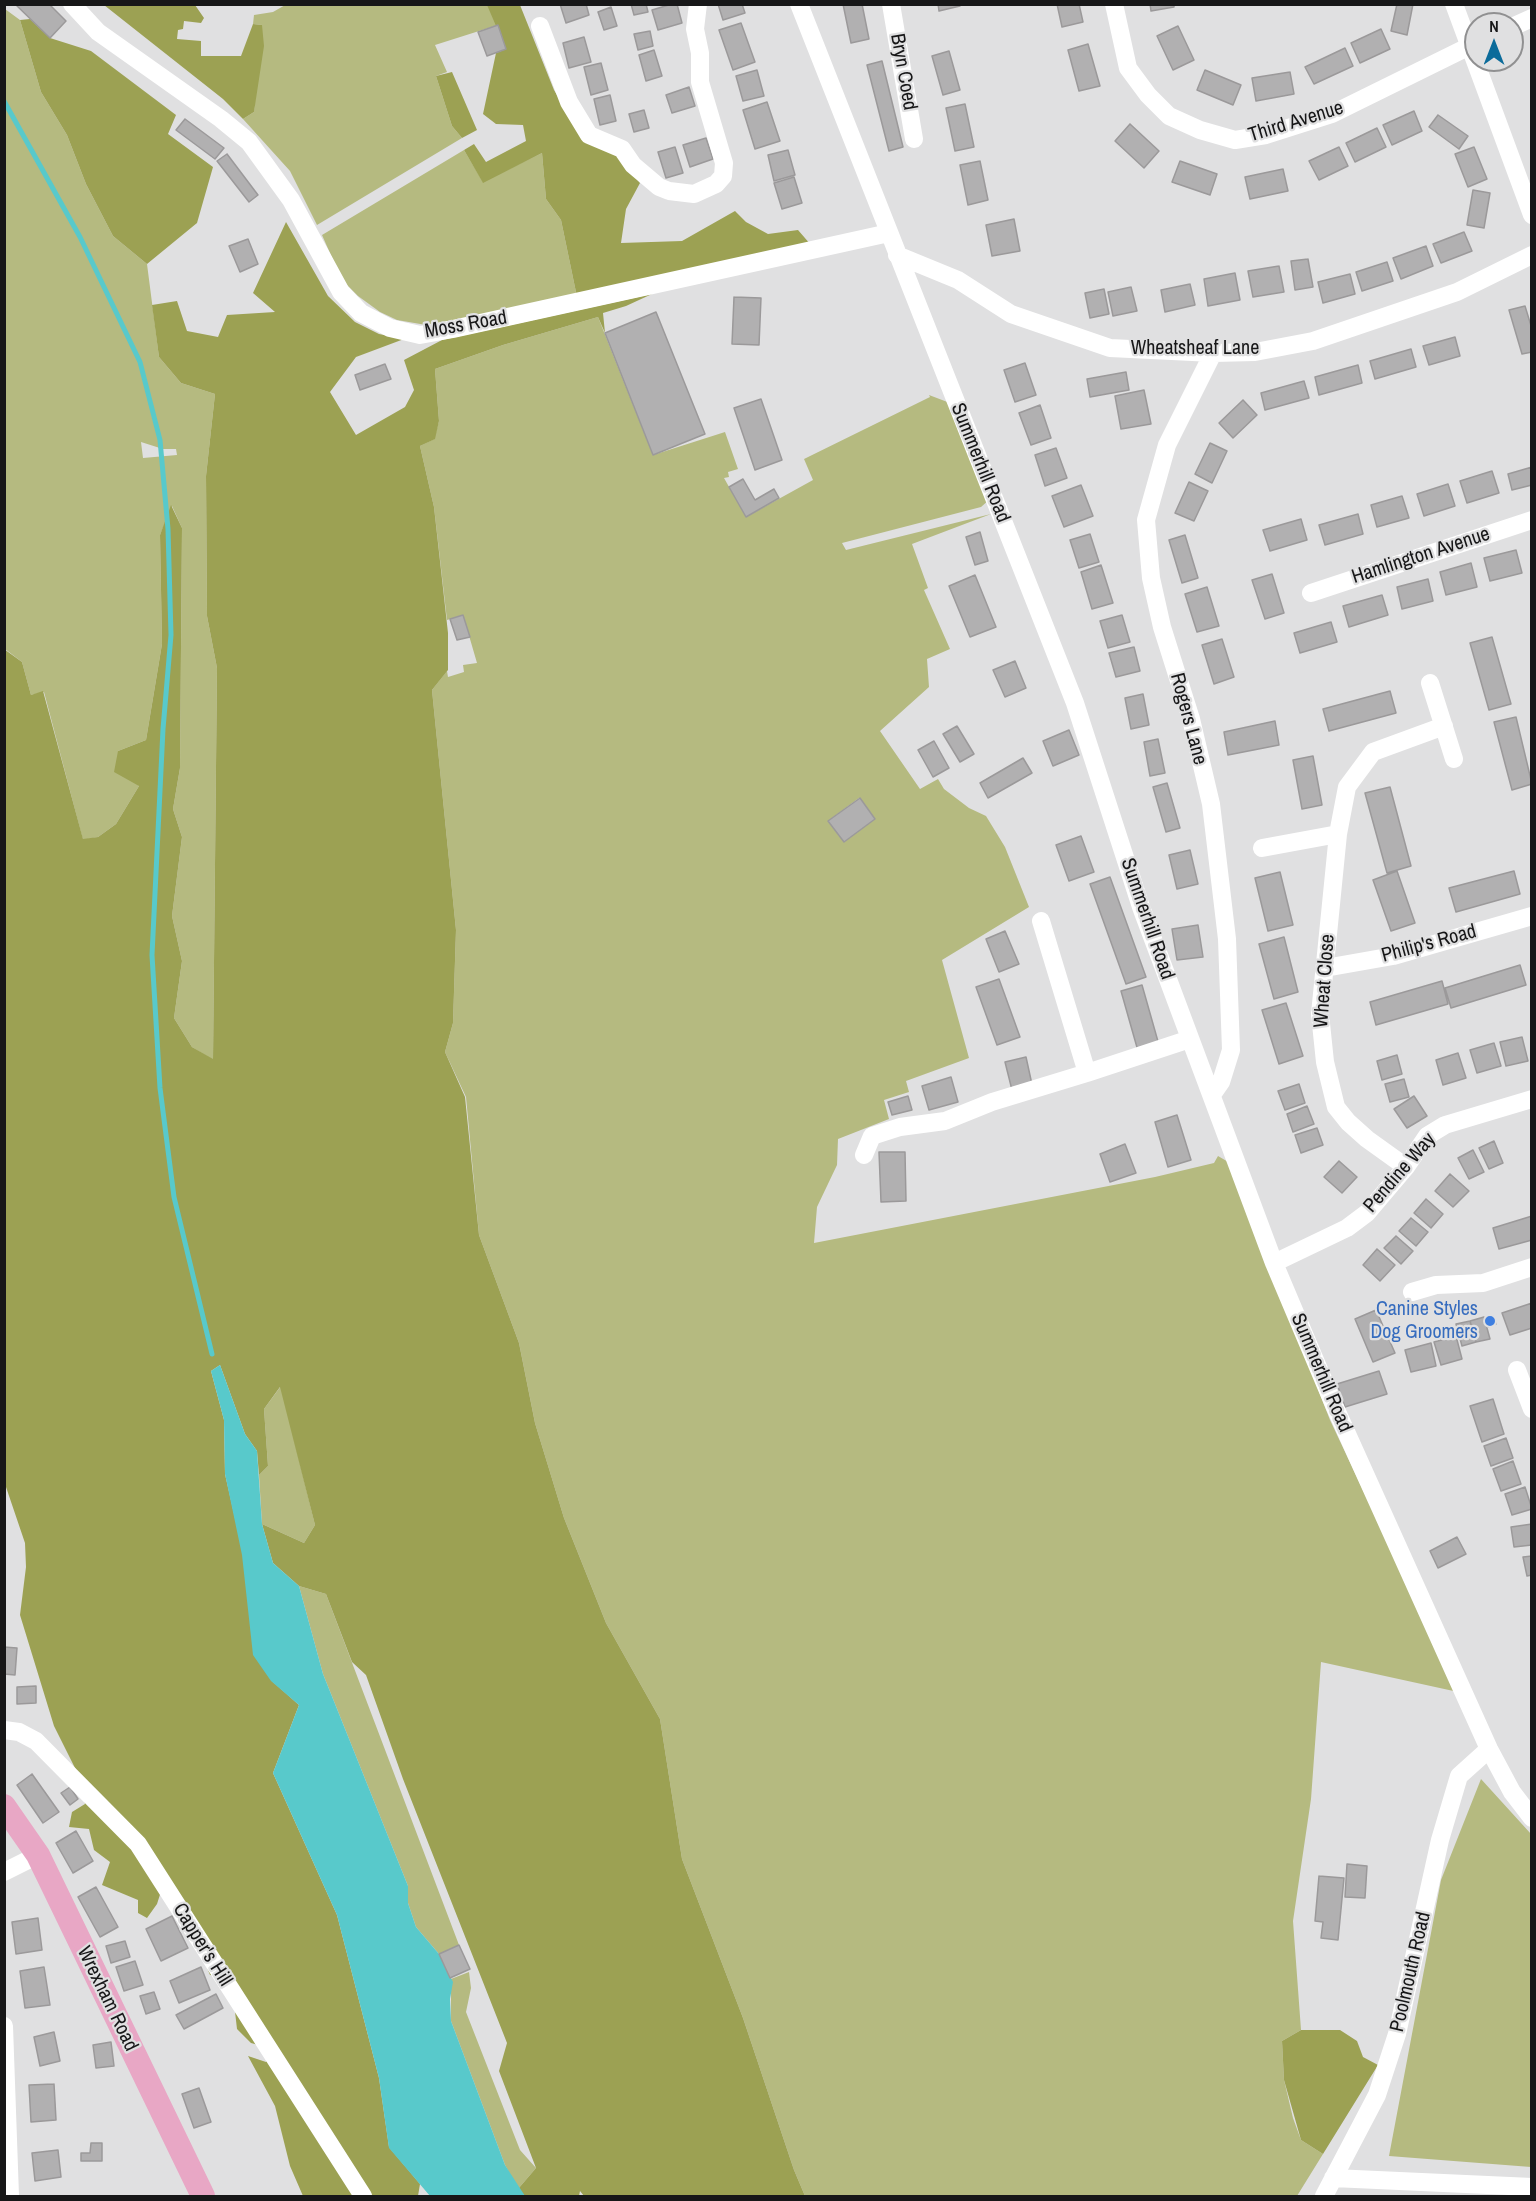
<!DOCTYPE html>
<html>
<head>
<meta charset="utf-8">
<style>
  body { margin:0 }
  #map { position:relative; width:1536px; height:2201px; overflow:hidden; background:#e0e0e1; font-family:"Archivo Narrow",sans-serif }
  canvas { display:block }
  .frame { position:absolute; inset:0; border:6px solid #171718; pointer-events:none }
  .north { position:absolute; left:1464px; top:12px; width:60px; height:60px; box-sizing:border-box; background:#e0e0e1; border:2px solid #909091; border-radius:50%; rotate:0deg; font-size:16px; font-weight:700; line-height:24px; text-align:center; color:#171718 }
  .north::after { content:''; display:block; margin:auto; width:21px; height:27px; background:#0b6b9a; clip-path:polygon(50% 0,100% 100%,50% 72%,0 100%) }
</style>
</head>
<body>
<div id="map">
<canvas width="1536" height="2201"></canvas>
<div class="frame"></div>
<div class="north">N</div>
</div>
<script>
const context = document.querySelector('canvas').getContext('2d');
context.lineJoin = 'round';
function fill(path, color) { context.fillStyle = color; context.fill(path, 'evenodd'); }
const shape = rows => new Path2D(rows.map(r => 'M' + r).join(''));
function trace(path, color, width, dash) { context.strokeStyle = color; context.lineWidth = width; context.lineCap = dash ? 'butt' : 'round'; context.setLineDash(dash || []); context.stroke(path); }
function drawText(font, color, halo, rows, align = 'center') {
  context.font = font + ' "Archivo Narrow",sans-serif'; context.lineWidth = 4.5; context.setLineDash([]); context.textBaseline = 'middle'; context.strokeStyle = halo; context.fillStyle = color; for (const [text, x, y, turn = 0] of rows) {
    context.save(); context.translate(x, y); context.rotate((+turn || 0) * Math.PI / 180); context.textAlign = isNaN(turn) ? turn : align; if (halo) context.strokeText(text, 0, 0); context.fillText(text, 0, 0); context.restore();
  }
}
const green = shape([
  [287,4,487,4,498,25,435,45,447,72,436,76,452,126,462,138,317,225,290,171,243,119,254,112,262,25,253,24,254,15,273,12],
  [5,9,20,20,41,92,67,135,86,184,113,236,147,264,159,357,181,383,215,394,206,476,207,616,217,668,213,1060,192,1047,174,1018,182,961,172,916,182,837,173,809,180,768,182,528,172,506,160,535,162,644,146,740,118,751,139,786,116,824,98,837,83,840,44,692,31,695,22,662,5,649],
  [141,442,163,449,176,449,177,455,143,458],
  [464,150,483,182,542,153,546,199,561,220,577,297,432,326,397,320,380,312,358,296,347,285,337,269,322,235],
  [598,317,653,455,725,432,738,469,728,472,729,477,724,478,746,517,813,480,804,459,930,397,929,395,950,403,989,500,981,507,842,543,846,550,991,514,912,544,928,588,924,590,950,649,927,659,929,687,880,731,920,789,938,779,944,789,969,808,986,816,1005,847,1029,907,942,960,969,1058,906,1081,909,1092,884,1100,889,1119,838,1139,837,1165,817,1207,814,1243,1155,1177,1214,1163,1218,1156,1230,1163,1330,1420,1458,1692,1321,1662,1311,1799,1293,1921,1301,2030,1282,2041,1284,2080,1293,2118,1301,2140,1323,2154,1297,2196,805,2196,794,2170,743,2018,682,1859,660,1719,606,1623,564,1518,535,1423,519,1343,479,1235,466,1097,445,1052,453,1023,456,930,432,690,447,671,448,677,464,672,463,665,477,663,463,615,447,620,434,507,420,446,434,439,439,421,435,369,503,345],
  [859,798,875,819,844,842,828,821],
  [281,1386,315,1525,304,1543,262,1524,259,1475,268,1466,264,1409],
  [299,1586,326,1594,459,1945,439,1954,416,1927,408,1903,408,1886,323,1674],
  [1481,1779,1531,1834,1531,2167,1389,2156,1441,1880],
  [469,1972,471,1988,466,2012,520,2150,536,2168,518,2189,505,2165,451,2021,451,1979]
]);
const forest = shape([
  [104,5,195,5,204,18,201,23,184,21,183,29,178,30,177,39,201,41,201,56,241,56,253,24,262,25,264,46,254,112,243,119,223,99],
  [487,5,520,5,554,90,585,142,616,152,640,183,626,209,621,243,682,241,735,211,746,222,768,234,798,230,811,245,577,297,561,220,546,199,542,153,483,183,464,150,474,144,486,162,526,141,523,125,496,124,483,114,496,53,506,49],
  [30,19,50,38,91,51,176,115,168,134,213,167,197,223,147,264,113,236,86,184,67,135,41,92,20,20],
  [452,72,477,130,462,138,452,126,436,76],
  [286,222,328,296,355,322,379,334,404,339,356,357,330,392,356,435,405,407,414,390,404,360,442,340,652,294,626,306,603,313,605,333,598,317,503,345,435,369,439,421,435,439,420,446,434,507,448,633,448,670,432,690,456,930,453,1023,445,1052,465,1097,479,1235,519,1343,535,1423,564,1518,606,1623,660,1719,682,1859,743,2018,794,2170,805,2196,584,2196,580,2191,579,2196,525,2196,518,2189,536,2168,499,2071,507,2043,403,1779,366,1675,352,1662,326,1594,299,1586,273,1563,262,1524,304,1543,315,1525,280,1387,264,1409,268,1466,259,1475,257,1451,245,1434,220,1365,211,1371,224,1420,225,1474,272,1681,299,1705,273,1773,337,1915,379,2078,389,2147,420,2184,418,2196,303,2196,290,2166,275,2106,248,2056,266,2062,274,2054,273,2049,251,2043,237,2029,231,1977,210,1975,177,1892,165,1879,157,1904,147,1918,138,1913,138,1900,102,1885,110,1862,94,1850,89,1829,69,1827,72,1812,85,1804,81,1780,54,1726,20,1615,26,1567,25,1543,6,1487,5,1468,4,649,22,662,31,695,43,691,83,839,98,837,116,824,139,786,114,772,118,751,146,740,162,644,160,535,171,505,182,528,180,768,173,809,182,837,172,916,182,961,174,1018,192,1047,213,1059,217,668,207,616,206,476,215,394,181,383,159,357,152,305,177,301,187,331,218,337,227,315,275,312,253,293],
  [1301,2030,1340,2030,1357,2041,1363,2057,1378,2065,1323,2154,1301,2140,1284,2080,1282,2041]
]);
const water = shape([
  [220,1365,245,1434,257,1451,262,1524,273,1563,299,1586,323,1674,408,1886,408,1903,416,1927,439,1954,453,1982,450,1999,451,2021,505,2165,525,2196,430,2196,389,2148,379,2078,337,1915,273,1773,299,1705,271,1681,253,1655,242,1555,225,1474,224,1420,211,1371]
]);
const stream = shape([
  [4,101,80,237,140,362,160,440,168,529,171,635,163,729,152,955,160,1088,174,1197,212,1354]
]);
const building = shape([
  [15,4,49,4,66,21,50,38,15,4],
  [560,4,586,4,589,15,566,23,560,4],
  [631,4,646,4,648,12,634,15,631,4],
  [672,4,677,4,682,23,658,30,652,10,672,4],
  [718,4,742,4,745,13,723,20,718,4],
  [843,4,862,4,869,39,851,43,843,4],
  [938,4,960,4,960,6,939,11,938,4],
  [1057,4,1079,4,1083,22,1062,27,1057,4],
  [1150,4,1174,4,1174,7,1151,11,1150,4],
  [1397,4,1413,4,1407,35,1391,31,1397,4],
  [611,7,617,26,604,30,598,12,611,7],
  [741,23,755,62,733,70,719,30,741,23],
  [498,25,506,49,487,56,478,32,498,25],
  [1178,26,1194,60,1173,70,1157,36,1178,26],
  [1381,29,1390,49,1360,63,1351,43,1381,29],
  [650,31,653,46,638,50,634,34,650,31],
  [584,37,591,62,569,68,563,43,584,37],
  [1088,44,1100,86,1079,91,1068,50,1088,44],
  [1345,48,1353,66,1314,84,1305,67,1345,48],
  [654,50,662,76,646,81,639,55,654,50],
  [949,51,960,90,943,95,932,56,949,51],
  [882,61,903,147,889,151,867,65,882,61],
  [601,63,608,90,591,95,584,67,601,63],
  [757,70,764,96,743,101,736,76,757,70],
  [1205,70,1241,85,1233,105,1197,90,1205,70],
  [1290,72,1294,94,1256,101,1252,78,1290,72],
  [689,87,695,106,672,113,666,95,689,87],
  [610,95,616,121,600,125,594,99,610,95],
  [767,102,780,141,755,149,743,110,767,102],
  [965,104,974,147,955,151,946,108,965,104],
  [644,110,649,128,634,132,629,114,644,110],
  [1414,111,1422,131,1392,145,1383,125,1414,111],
  [1438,115,1468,136,1459,149,1429,127,1438,115],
  [185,119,224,148,215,159,176,130,185,119],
  [1130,124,1159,151,1144,168,1115,141,1130,124],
  [1377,128,1386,147,1355,162,1346,143,1377,128],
  [706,138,713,159,690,167,683,145,706,138],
  [675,147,683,173,666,178,658,152,675,147],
  [1339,147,1348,166,1319,180,1309,161,1339,147],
  [1474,147,1487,179,1468,187,1455,154,1474,147],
  [788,150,795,175,774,181,768,155,788,150],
  [227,154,258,195,249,202,217,161,227,154],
  [980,161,988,200,968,205,960,165,980,161],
  [1180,161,1217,174,1210,195,1172,182,1180,161],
  [1283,169,1288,191,1250,199,1245,177,1283,169],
  [794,177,802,203,782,209,774,183,794,177],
  [1473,190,1490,193,1484,228,1467,225,1473,190],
  [1014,219,1020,251,992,256,986,225,1014,219],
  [1464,232,1472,251,1441,263,1433,244,1464,232],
  [248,239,258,264,240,272,229,246,248,239],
  [1426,246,1433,266,1401,279,1393,258,1426,246],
  [1308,259,1313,287,1295,290,1291,261,1308,259],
  [1387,262,1393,281,1362,291,1356,272,1387,262],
  [1279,266,1284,292,1253,297,1248,271,1279,266],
  [1235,273,1240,300,1208,306,1204,279,1235,273],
  [1350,274,1355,294,1323,303,1318,282,1350,274],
  [1190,284,1195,305,1165,312,1161,290,1190,284],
  [1131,287,1137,311,1113,316,1108,292,1131,287],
  [1104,289,1109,314,1090,318,1085,293,1104,289],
  [734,297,761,298,759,345,732,344,734,297],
  [1525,306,1532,329,1532,352,1522,354,1509,310,1525,306],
  [656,312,705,434,653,455,605,333,656,312],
  [1455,337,1460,356,1429,365,1423,346,1455,337],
  [1411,349,1416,367,1375,379,1370,361,1411,349],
  [1025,363,1036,395,1015,402,1004,370,1025,363],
  [385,364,391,379,360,390,355,375,385,364],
  [1358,365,1362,383,1319,395,1315,377,1358,365],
  [1126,372,1129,390,1090,397,1087,379,1126,372],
  [1304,381,1309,398,1265,410,1261,393,1304,381],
  [1144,390,1151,424,1121,429,1115,396,1144,390],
  [761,399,782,460,755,470,734,408,761,399],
  [1243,400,1257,415,1233,438,1219,423,1243,400],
  [1040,405,1051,438,1031,445,1019,413,1040,405],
  [1210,443,1227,451,1212,483,1195,474,1210,443],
  [1056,448,1067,478,1045,486,1035,455,1056,448],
  [1532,467,1532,485,1512,490,1508,474,1532,467],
  [1492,471,1499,493,1467,503,1460,481,1492,471],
  [743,479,755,500,774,489,779,498,746,517,729,487,743,479],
  [1189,482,1208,491,1194,521,1175,513,1189,482],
  [1448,484,1455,506,1424,516,1417,494,1448,484],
  [1081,485,1093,516,1064,527,1052,496,1081,485],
  [1402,496,1409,518,1377,527,1371,505,1402,496],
  [1358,514,1363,534,1325,545,1319,525,1358,514],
  [1301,519,1307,540,1270,551,1263,530,1301,519],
  [980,532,988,561,975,565,966,537,980,532],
  [1090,534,1099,562,1079,568,1070,540,1090,534],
  [1185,535,1198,578,1182,583,1169,540,1185,535],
  [1516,550,1522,573,1490,581,1484,558,1516,550],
  [1471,563,1477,587,1446,595,1440,572,1471,563],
  [1101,565,1113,603,1092,609,1081,572,1101,565],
  [1272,574,1284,613,1265,619,1252,580,1272,574],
  [975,575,996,627,970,637,949,586,975,575],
  [1428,579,1433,601,1402,609,1397,587,1428,579],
  [1207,587,1219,626,1197,632,1185,594,1207,587],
  [1382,595,1388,615,1349,627,1343,606,1382,595],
  [463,615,470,637,457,640,450,619,463,615],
  [1122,615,1130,642,1108,648,1100,621,1122,615],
  [1331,622,1337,642,1300,653,1294,633,1331,622],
  [1492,637,1511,704,1489,710,1470,643,1492,637],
  [1222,639,1234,677,1214,684,1202,645,1222,639],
  [1134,647,1140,671,1116,677,1109,653,1134,647],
  [1015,661,1026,688,1005,697,993,670,1015,661],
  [1390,691,1396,713,1329,731,1323,709,1390,691],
  [1143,694,1149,725,1131,729,1125,698,1143,694],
  [1516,717,1532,784,1512,790,1494,722,1516,717],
  [1275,721,1279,745,1228,755,1224,732,1275,721],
  [957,726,974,754,960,762,943,734,957,726],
  [1069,730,1079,755,1053,766,1043,741,1069,730],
  [1158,739,1165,773,1150,776,1144,742,1158,739],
  [934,741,949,768,933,777,918,750,934,741],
  [1313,756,1322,805,1302,809,1293,760,1313,756],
  [1023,758,1032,773,988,798,980,783,1023,758],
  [1167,783,1180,828,1166,832,1153,787,1167,783],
  [1390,787,1411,866,1387,873,1365,793,1390,787],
  [860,798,875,819,844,842,828,821,860,798],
  [1081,836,1094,872,1069,881,1056,845,1081,836],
  [1190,850,1198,884,1177,889,1169,855,1190,850],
  [1397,871,1415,923,1391,931,1373,880,1397,871],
  [1514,871,1520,894,1456,912,1449,888,1514,871],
  [1280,872,1293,925,1268,931,1255,878,1280,872],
  [1110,877,1146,977,1126,984,1090,884,1110,877],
  [1198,925,1203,957,1177,960,1172,929,1198,925],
  [1005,931,1019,964,999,972,986,939,1005,931],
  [1284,937,1298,992,1274,999,1259,944,1284,937],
  [1520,965,1526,985,1451,1008,1445,988,1520,965],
  [999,979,1020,1037,997,1045,976,987,999,979],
  [1442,981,1448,1004,1376,1025,1370,1002,1442,981],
  [1142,985,1159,1045,1138,1051,1121,991,1142,985],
  [1286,1003,1303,1056,1279,1064,1262,1010,1286,1003],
  [1522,1037,1528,1061,1506,1066,1500,1042,1522,1037],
  [1494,1043,1501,1066,1477,1073,1470,1050,1494,1043],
  [1458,1053,1466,1078,1443,1085,1436,1060,1458,1053],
  [1397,1055,1402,1074,1382,1080,1377,1061,1397,1055],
  [1026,1057,1033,1089,1013,1094,1005,1062,1026,1057],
  [951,1077,958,1102,929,1110,922,1086,951,1077],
  [1404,1079,1409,1097,1390,1102,1385,1084,1404,1079],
  [1299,1084,1305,1103,1285,1110,1278,1091,1299,1084],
  [908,1096,912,1110,892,1115,888,1102,908,1096],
  [1414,1096,1427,1116,1407,1128,1394,1109,1414,1096],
  [1307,1106,1314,1124,1293,1132,1287,1114,1307,1106],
  [1177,1115,1191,1160,1168,1167,1155,1122,1177,1115],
  [1317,1128,1323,1145,1301,1153,1295,1135,1317,1128],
  [1494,1141,1503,1163,1489,1169,1479,1148,1494,1141],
  [1125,1144,1136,1173,1110,1182,1100,1154,1125,1144],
  [1473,1150,1484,1172,1469,1179,1458,1158,1473,1150],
  [879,1152,905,1152,906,1201,881,1202,879,1152],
  [1339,1161,1357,1177,1342,1193,1324,1177,1339,1161],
  [1450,1174,1469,1191,1453,1207,1435,1191,1450,1174],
  [1426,1199,1443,1214,1431,1228,1414,1213,1426,1199],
  [1532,1216,1532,1240,1499,1249,1493,1228,1532,1216],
  [1411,1218,1428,1232,1416,1246,1399,1231,1411,1218],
  [1396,1236,1413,1251,1401,1264,1384,1248,1396,1236],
  [1377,1249,1395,1265,1380,1281,1363,1265,1377,1249],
  [1532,1303,1532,1328,1510,1335,1502,1313,1532,1303],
  [1376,1310,1395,1353,1373,1362,1355,1319,1376,1310],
  [1493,1316,1496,1324,1488,1327,1485,1318,1493,1316],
  [1484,1317,1490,1339,1476,1342,1470,1321,1484,1317],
  [1470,1321,1476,1342,1462,1346,1456,1324,1470,1321],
  [1456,1336,1462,1359,1441,1365,1434,1342,1456,1336],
  [1431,1343,1436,1366,1411,1372,1405,1350,1431,1343],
  [1379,1371,1387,1394,1345,1407,1337,1384,1379,1371],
  [1493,1399,1504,1434,1482,1442,1470,1406,1493,1399],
  [1506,1438,1513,1458,1491,1466,1484,1446,1506,1438],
  [1513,1461,1521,1484,1501,1491,1493,1469,1513,1461],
  [1525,1487,1532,1509,1512,1515,1505,1494,1525,1487],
  [1532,1524,1532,1545,1514,1547,1511,1527,1532,1524],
  [1457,1537,1466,1554,1438,1568,1430,1551,1457,1537],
  [1532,1556,1532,1575,1527,1576,1523,1557,1532,1556],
  [4,1647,17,1648,15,1675,4,1674,4,1647],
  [36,1686,36,1703,17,1704,17,1687,36,1686],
  [32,1774,59,1812,43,1823,17,1785,32,1774],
  [70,1787,78,1799,70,1805,61,1793,70,1787],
  [76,1831,93,1861,73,1873,56,1843,76,1831],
  [1347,1864,1367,1866,1365,1898,1345,1897,1347,1864],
  [1319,1876,1344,1878,1338,1940,1321,1938,1323,1922,1315,1921,1319,1876],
  [96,1887,118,1927,100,1937,78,1897,96,1887],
  [172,1916,188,1948,161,1961,146,1929,172,1916],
  [38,1918,42,1950,16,1954,12,1922,38,1918],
  [125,1941,130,1957,111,1963,106,1946,125,1941],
  [459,1945,470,1969,450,1978,439,1954,459,1945],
  [135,1961,143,1985,124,1991,116,1967,135,1961],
  [44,1967,50,2005,25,2008,20,1971,44,1967],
  [201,1967,210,1990,179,2003,170,1981,201,1967],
  [154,1992,160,2009,146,2014,140,1996,154,1992],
  [216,1994,223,2008,184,2029,176,2015,216,1994],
  [54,2032,60,2061,40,2066,34,2037,54,2032],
  [111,2042,114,2066,96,2068,93,2045,111,2042],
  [54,2084,56,2120,31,2122,29,2085,54,2084],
  [199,2088,211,2122,194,2128,182,2094,199,2088],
  [91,2143,102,2143,102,2161,81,2161,81,2153,90,2153,91,2143],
  [58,2150,61,2177,35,2181,32,2153,58,2150]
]);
const minor = shape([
  [72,4,98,32,221,119,249,142,291,200,341,292,361,313,390,328,420,335,453,329,889,233],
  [799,4,1075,703,1141,907,1274,1263,1334,1405,1489,1749,1512,1792,1532,1818],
  [891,4,914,139],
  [1114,4,1128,68,1148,95,1169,116,1200,130,1235,140,1266,135,1332,114,1476,43],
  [1454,4,1532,215],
  [540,26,569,102,589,135,622,149,633,165,659,187,669,191,694,194,716,184,723,176,724,163,700,82,700,53,695,29,698,4],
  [1512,27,1532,18],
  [897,255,958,280,1011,314,1110,348,1213,353,1255,352,1313,341,1457,292,1532,255],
  [1311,593,1532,520],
  [1430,683,1454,759],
  [1262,848,1338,834],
  [1041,921,1087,1073,1190,1039],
  [1325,968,1393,956,1532,916],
  [1212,1095,1221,1082,1231,1050,1227,939,1211,804,1191,719,1162,627,1151,578,1146,520,1167,445,1213,353],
  [864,1155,872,1136,900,1127,945,1121,992,1102,1087,1073],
  [1406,1167,1367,1139,1348,1122,1336,1107,1325,1062,1320,1014,1338,834,1347,787,1373,752,1444,726],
  [1274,1263,1347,1228,1367,1213,1406,1167,1427,1136,1445,1125,1532,1099],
  [1412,1292,1436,1285,1483,1283,1532,1267],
  [1517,1370,1532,1409],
  [4,1730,19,1732,36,1741,138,1844,363,2196],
  [4,1872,38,1855],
  [4,2026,10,2196],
  [1333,2178,1532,2187],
  [1324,2196,1377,2095,1397,2034,1440,1840,1459,1776,1489,1749]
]);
const major = shape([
  [4,1806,38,1855,203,2196]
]);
const markers = [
  [1490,1321,6,"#3f7fe0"]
];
const streetNames = [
  ["Bryn Coed",903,72,80],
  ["Third Avenue",1296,122,-17],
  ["Moss Road",466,325,-10],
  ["Wheatsheaf Lane",1195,349],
  ["Summerhill Road",980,463,68],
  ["Hamlington Avenue",1421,556,-18],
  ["Rogers Lane",1188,719,75],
  ["Summerhill Road",1147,919,71],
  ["Philip's Road",1429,944,-15],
  ["Wheat Close",1325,981,-86],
  ["Pendine Way",1400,1173,-49],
  ["Summerhill Road",1321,1373,67],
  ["Capper's Hill",202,1945,58],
  ["Poolmouth Road",1411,1972,-77],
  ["Wrexham Road",107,1999,64]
];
const shopNames = [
  ["Canine Styles",1478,1310],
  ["Dog Groomers",1478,1333]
];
fill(green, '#b5ba80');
fill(forest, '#9ca153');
fill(water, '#58c9cb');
trace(stream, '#58c9cb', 5);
fill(building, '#b1b0b1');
trace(building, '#9b999a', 1.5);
trace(minor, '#fff', 18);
trace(major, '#e8a7c5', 24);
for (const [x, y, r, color] of markers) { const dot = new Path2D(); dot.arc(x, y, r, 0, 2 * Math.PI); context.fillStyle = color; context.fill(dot); trace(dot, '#e0e0e1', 2); }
drawText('20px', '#171718', '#e0e0e1', streetNames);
drawText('20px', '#366cbe', '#e0e0e1', shopNames, 'right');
</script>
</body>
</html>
